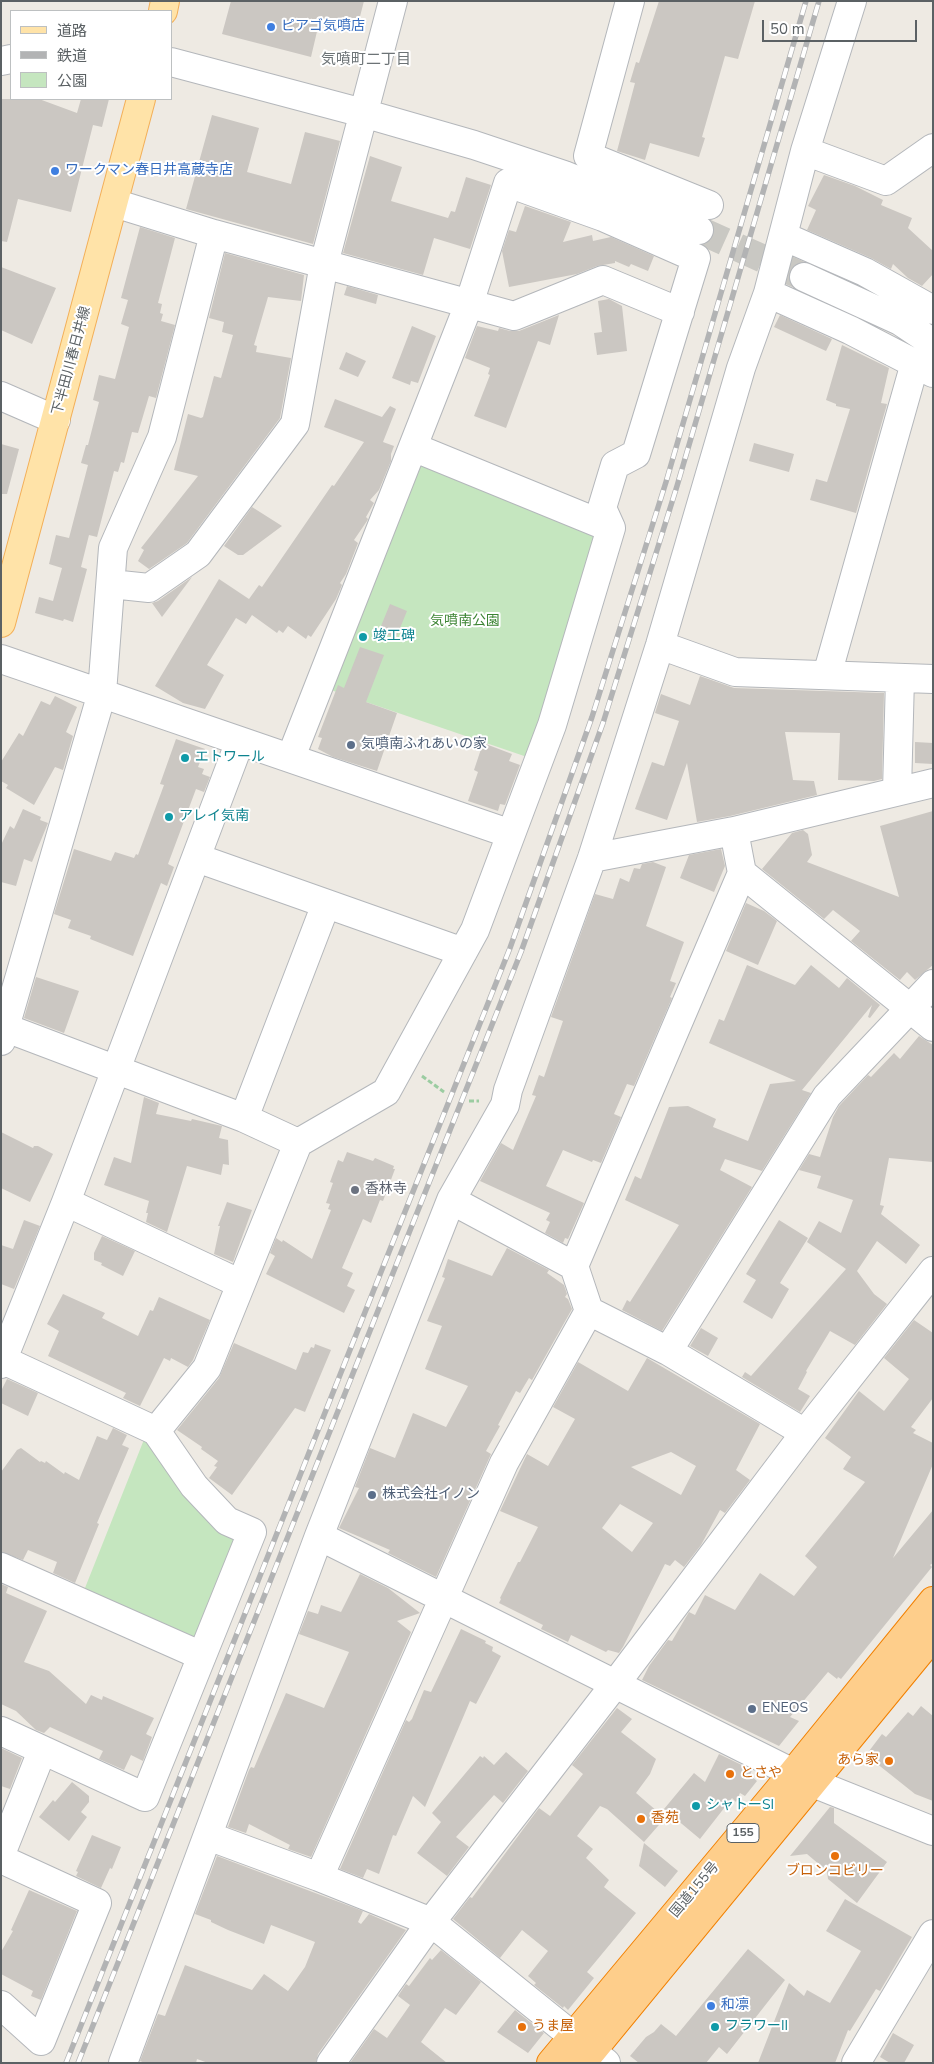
<!DOCTYPE html>
<html>
<head>
<meta charset="utf-8">
<style>
  body { margin:0 }
  #map { position:relative; width:934px; height:2064px; overflow:hidden; background:#eeeae3; font-family:"Nunito Sans","Noto Sans JP",sans-serif }
  canvas { display:block }
  .frame { position:absolute; inset:0; border:2px solid #5b6164; pointer-events:none }
  .legend { position:absolute; left:10px; top:10px; width:162px; height:90px; box-sizing:border-box; background:#fff; border:1px solid #bdc0c1; margin:0; padding:6px 9px; list-style:none; font-size:15px; color:#5b6164 }
  .legend li { display:flex; align-items:center; gap:10px; height:25px }
  .legend b { width:25px; border:1px solid #bdc0c1 }
  .scale { position:absolute; left:762px; top:20px; width:155px; height:22px; box-sizing:border-box; border:2px solid #5b6164; border-top:0; padding-left:6px; font-size:15px; line-height:18px; white-space:nowrap; color:#5b6164; -webkit-text-stroke:4px #fff; paint-order:stroke }
</style>
</head>
<body>
<div id="map">
<canvas width="934" height="2064"></canvas>
<div class="frame"></div>
<ul class="legend">
<li><b style="height:6px;background:#ffe3a8"></b>道路</li>
<li><b style="height:6px;background:#b2b3b4"></b>鉄道</li>
<li><b style="height:14px;background:#c5e6bf"></b>公園</li>
</ul>
<div class="scale">50 m</div>
</div>
<script>
const context = document.querySelector('canvas').getContext('2d');
context.lineJoin = 'round';
function fill(path, color) { context.fillStyle = color; context.fill(path, 'evenodd'); }
const shape = rows => new Path2D(rows.map(r => 'M' + r).join(''));
function trace(path, color, width, dash) { context.strokeStyle = color; context.lineWidth = width; context.lineCap = dash ? 'butt' : 'round'; context.setLineDash(dash || []); context.stroke(path); }
function drawText(font, color, halo, rows, align = 'center') {
  context.font = font + ' "Nunito Sans","Noto Sans JP",sans-serif'; context.lineWidth = 4; context.setLineDash([]); context.textBaseline = 'middle'; context.strokeStyle = halo; context.fillStyle = color; for (const [text, x, y, turn = 0] of rows) {
    context.save(); context.translate(x, y); context.rotate((+turn || 0) * Math.PI / 180); context.textAlign = isNaN(turn) ? turn : align; if (halo) context.strokeText(text, 0, 0); context.fillText(text, 0, 0); context.restore();
  }
}
const green = shape([
  [425,462,600,538,530,758,328,689,417,465],
  [145,1437,232,1533,236,1542,198,1637,189,1640,83,1593]
]);
const building = shape([
  [231,1,364,1,356,32,319,23,311,57,222,34],
  [659,1,755,1,738,59,725,56,702,137,705,138,699,157,650,143,645,160,617,151,635,83,630,82,636,62,639,63],
  [1,99,39,99,77,113,81,99,109,99,102,127,93,125,71,212,18,199,7,242,1,241],
  [212,115,259,128,247,172,291,184,305,132,340,141,313,244,186,209],
  [370,156,402,167,391,201,448,218,451,211,455,212,466,177,491,185,470,249,434,238,423,275,343,253],
  [824,175,855,186,883,200,881,205,912,218,908,228,933,251,933,274,922,286,908,278,893,264,891,269,871,258,807,230,816,210,808,206],
  [525,206,571,222,563,242,592,235,593,241,611,237,654,256,648,271,631,264,629,267,615,261,615,263,597,266,577,274,509,287,502,251,509,230,516,232],
  [140,227,175,238,158,303,162,304,160,313,163,314,161,321,175,325,156,398,149,396,138,433,132,432,124,463,121,462,118,472,114,471,97,537,89,535,81,567,87,569,73,622,64,619,63,621,35,613,39,597,53,601,62,568,49,564,56,535,69,538,88,465,81,463,86,445,88,445,99,402,93,400,99,375,115,379,129,327,121,324,128,300,121,298],
  [225,253,304,275,301,301,268,297,254,345,257,346,256,352,291,358,280,418,187,543,149,569,138,561,144,550,141,548,198,476,174,470,188,414,201,418,203,417,214,376,221,378,233,335,222,332,224,322,209,318],
  [1,267,56,288,32,344,1,330],
  [347,286,378,295,376,304,344,295],
  [609,299,622,306,627,351,597,355,594,333,602,332,598,301],
  [559,315,550,345,538,341,506,428,474,416,490,375,488,374,490,368,465,358,477,326,498,331,499,328,510,331,519,331],
  [780,315,832,339,826,351,774,327],
  [412,326,436,336,418,383,411,381,410,385,392,378],
  [842,345,889,368,881,403,887,404,856,513,810,500,816,479,827,482,850,409,836,406,836,404,826,400],
  [346,352,366,361,358,377,339,369],
  [335,399,382,417,390,406,396,409,383,442,394,446,391,454,391,461,379,490,370,500,374,503,366,517,368,519,367,521,354,540,358,543,346,574,340,583,342,585,336,599,311,637,308,635,306,639,288,626,283,633,279,630,277,633,252,615,246,624,236,618,207,665,224,675,205,709,183,703,155,686,219,579,249,599,259,585,262,587,332,485,334,486,364,442,324,427],
  [754,443,794,454,789,472,749,461],
  [1,444,19,449,7,494,1,494],
  [252,507,282,526,243,555,238,555,224,546],
  [192,577,162,617,152,603,158,601],
  [390,604,407,611,396,638,379,631],
  [360,647,384,655,366,702,397,713,377,771,333,757,318,749,322,738,318,737,338,685,344,688],
  [700,676,734,688,884,693,882,779,874,781,838,780,840,733,785,732,793,780,814,781,817,795,730,816,697,822,687,763,667,820,635,809,652,762,664,766,679,721,655,713,661,694,690,705],
  [55,696,77,707,66,732,73,736,63,770,55,767,34,805,6,788,8,785,1,781,1,762,19,733,23,736,41,701,50,705],
  [176,739,205,749,198,767,204,769,202,774,210,777,204,792,196,789,168,864,174,867,167,886,161,883,133,956,90,939,91,936,68,928,71,920,54,914,74,849,111,861,115,852,134,858,136,854,138,855,164,785,160,784],
  [915,742,933,743,933,764,915,763],
  [483,743,512,754,509,761,520,765,505,805,500,804,498,811,468,801,478,772,474,770],
  [23,809,41,817,40,820,48,823,32,862,24,859,16,886,1,882,1,845,10,826,14,829],
  [933,811,933,965,915,980,907,972,900,980,851,941,860,931,833,910,824,919,762,869,792,833,803,830,808,834,812,855,807,862,899,897,880,826],
  [721,849,725,866,714,892,680,878,689,855],
  [653,862,666,867,646,926,684,942,670,981,676,983,670,997,672,998,634,1086,627,1084,614,1114,621,1117,601,1163,593,1160,592,1162,563,1150,546,1186,584,1203,568,1239,565,1238,563,1243,545,1233,550,1222,546,1220,550,1213,480,1181,501,1143,513,1150,536,1096,532,1095,539,1075,544,1077,563,1021,551,1017,595,894,613,899,620,878,629,882,634,868,640,869,642,864],
  [746,903,764,911,777,921,758,965,726,951],
  [747,965,795,985,811,965,839,988,847,978,880,1005,870,1018,868,1017,872,1005,802,1090,811,1093,762,1171,725,1159,720,1170,752,1187,662,1331,622,1310,627,1300,630,1302,679,1225,625,1200,635,1176,641,1179,669,1107,688,1106,716,1119,713,1127,748,1141,770,1084,796,1081,709,1043,719,1019,724,1021],
  [36,977,79,991,64,1033,24,1018],
  [919,1036,933,1045,933,1162,889,1158,880,1205,884,1206,881,1214,920,1245,906,1264,877,1241,857,1271,874,1294,887,1304,855,1345,830,1331,806,1371,807,1372,798,1389,810,1396,800,1412,742,1377,745,1372,751,1376,846,1269,807,1242,819,1221,841,1233,853,1200,817,1188,821,1176,799,1170,809,1154,820,1157,833,1117,839,1106,868,1075,871,1077,894,1053,900,1059],
  [144,1097,159,1103,156,1114,191,1121,192,1119,222,1126,219,1138,228,1140,229,1165,223,1164,221,1175,187,1166,167,1232,146,1222,148,1213,146,1213,149,1201,104,1185,114,1157,131,1163],
  [1,1132,33,1148,34,1146,38,1146,53,1154,30,1202,1,1188],
  [347,1152,373,1161,375,1158,394,1166,393,1169,395,1169,383,1201,380,1200,371,1223,363,1219,342,1268,353,1273,347,1286,355,1290,344,1313,266,1274,275,1256,270,1253,276,1238,282,1242,283,1240,312,1259,331,1210,328,1209,330,1204,326,1203,333,1183,330,1182,338,1160,343,1162],
  [227,1202,252,1210,233,1262,214,1254,220,1226,218,1226],
  [24,1220,40,1226,14,1289,1,1284,1,1245,13,1249],
  [779,1220,808,1238,780,1283,789,1289,772,1319,743,1302,756,1280,746,1274],
  [102,1236,135,1251,123,1276,101,1265,102,1263,94,1260,94,1253],
  [507,1248,549,1270,547,1273,564,1285,567,1294,565,1297,568,1299,572,1309,532,1380,529,1378,520,1393,516,1391,498,1425,500,1426,486,1451,491,1454,436,1577,388,1553,390,1550,339,1528,359,1488,355,1487,370,1448,395,1458,413,1413,446,1427,468,1386,425,1369,442,1326,427,1321,445,1278,442,1277,448,1259,492,1276],
  [63,1294,105,1313,102,1318,138,1336,150,1310,153,1311,159,1297,210,1320,193,1360,188,1367,171,1358,170,1361,164,1358,140,1406,123,1398,126,1393,48,1356,59,1331,47,1324],
  [914,1320,933,1333,933,1398,911,1427,916,1430,913,1433,933,1443,933,1464,893,1558,933,1510,933,1563,930,1565,932,1567,841,1679,838,1677,837,1679,828,1672,790,1717,799,1721,779,1746,642,1680,649,1666,668,1640,672,1641,689,1612,695,1615,705,1595,735,1610,760,1573,794,1596,817,1567,805,1556,865,1482,843,1469,851,1457,825,1438,859,1391,884,1411,909,1379,884,1358],
  [701,1328,718,1338,708,1356,690,1346],
  [234,1343,296,1370,303,1352,308,1353,311,1347,314,1348,315,1344,331,1350,305,1412,295,1408,232,1495,209,1478,217,1467,214,1466,218,1461,201,1449,202,1447,177,1430,219,1378],
  [647,1358,760,1424,736,1470,750,1480,725,1513,720,1510,701,1545,684,1567,675,1560,670,1566,665,1564,623,1647,619,1653,608,1650,606,1652,571,1635,568,1642,541,1629,543,1625,499,1603,501,1599,500,1598,518,1562,520,1562,538,1527,500,1511,527,1454,548,1466,575,1419,553,1407,578,1362,628,1391],
  [671,1452,696,1466,681,1495,631,1467],
  [620,1504,653,1523,632,1552,602,1528],
  [7,1379,38,1393,28,1416,1,1403,1,1391],
  [113,1428,127,1435,122,1445,129,1448,97,1523,99,1524,75,1583,53,1573,57,1562,28,1550,23,1560,1,1552,1,1472,17,1450,21,1448,40,1462,41,1461,45,1463,46,1461,64,1474,65,1472,79,1480,97,1436,107,1440],
  [360,1574,388,1588,420,1613,397,1621,411,1632,311,1857,288,1849,290,1845,249,1824,246,1833,228,1827,249,1770,251,1767,254,1768,286,1693,324,1708,349,1652,299,1634,308,1611,318,1614,321,1605,341,1612],
  [1,1584,8,1587,6,1593,47,1611,24,1662,49,1671,86,1704,91,1695,102,1700,103,1696,154,1718,146,1734,152,1737,143,1761,131,1755,124,1770,99,1759,103,1751,50,1727,44,1733,36,1730,16,1711,1,1704],
  [461,1629,486,1641,485,1643,493,1647,492,1651,501,1656,476,1704,470,1701,425,1807,413,1796,396,1836,393,1835,379,1874,367,1869,363,1878,340,1869,406,1720,409,1722,412,1719,424,1690,431,1692],
  [921,1706,933,1716,933,1801,915,1794,866,1755,882,1734,886,1737,908,1712,913,1716],
  [617,1708,632,1719,621,1732,656,1759,650,1774,636,1793,665,1818,644,1842,607,1809,600,1806,577,1836,593,1849,586,1858,609,1880,604,1887,636,1913,587,1972,594,1978,568,2010,564,2006,563,2008,534,1985,536,1983,528,1976,548,1951,522,1930,500,1958,453,1919,470,1897,472,1898,539,1808,550,1816,583,1774,572,1765],
  [1,1748,22,1758,10,1789,1,1786],
  [506,1752,528,1771,503,1803,494,1795,456,1837,469,1847,447,1876,417,1853,441,1822,432,1813,480,1756,483,1758,484,1756,494,1765],
  [719,1754,752,1770,750,1775,757,1781,745,1796,740,1793,736,1802,732,1798,700,1839,664,1809,694,1773,705,1782],
  [72,1782,89,1796,89,1802,81,1812,87,1817,69,1841,39,1817,53,1800,55,1802],
  [830,1807,834,1808,834,1823,887,1862,857,1903,828,1879,827,1871,807,1854,790,1856],
  [92,1835,121,1847,112,1869,110,1868,101,1888,76,1876,78,1872,76,1871],
  [644,1843,678,1871,665,1887,639,1866],
  [217,1856,363,1911,358,1922,361,1924,369,1914,406,1930,318,2054,316,2063,208,2063,197,2059,196,2063,145,2063,140,2061,158,2014,165,2016,185,1965,252,1990,264,1974,288,1991,305,1967,315,1942,271,1925,264,1944,228,1930,211,1922,211,1920,195,1914],
  [29,1890,77,1911,41,2000,31,1996,33,1991,1,1974,1,1952,13,1931,11,1930],
  [845,1899,912,1937,880,1991,876,1989,850,2031,848,2030,835,2063,758,2063,789,1983,804,1996,807,1990,830,2003,861,1951,826,1931],
  [748,1949,785,1980,727,2054,719,2047,706,2063,639,2063,630,2056,646,2037,654,2032,661,2024,676,2036],
  [441,1950,481,1982,456,2015,445,2008,421,2042,447,2063,350,2063,374,2029,387,2038,410,2005,398,1996,406,1984,409,1986,430,1958,432,1960],
  [515,2010,544,2033,528,2053,497,2032],
  [893,2033,914,2045,904,2063,890,2063,880,2057]
]);
const minorTunnel = shape([
  [699,230,804,277]
]);
const path = shape([
  [422,1076,444,1092],
  [469,1101,479,1101]
]);
const minor = shape([
  [630,1,588,156,709,205],
  [1,61,11,59],
  [171,62,363,113,474,145,564,175,699,230],
  [805,151,886,181,933,148],
  [114,203,214,234,514,316,603,280,680,312],
  [783,236,865,272,933,310],
  [804,277,900,321,933,343],
  [768,293,850,330,933,373],
  [1,396,56,420],
  [413,447,611,528],
  [111,584,149,588,198,554,295,424,324,264,393,1],
  [660,645,735,672,933,679],
  [1,659,511,834],
  [827,675,915,363],
  [897,791,900,678],
  [734,831,742,873,933,1027],
  [197,858,463,952],
  [592,858,734,831,933,783],
  [6,1028,244,1118,298,1143],
  [1,1041,102,693,113,548,162,437,214,234],
  [244,1118,326,904],
  [451,1200,574,1266,589,1311,668,1351,805,1433],
  [66,1202,241,1284],
  [574,1266,742,873],
  [668,1351,827,1096,933,984],
  [1,1359,156,1431,194,1486,227,1521,252,1532,145,1797,1,1731],
  [1,1364,66,1202,240,741],
  [156,1431,207,1368,298,1143,386,1092,475,930,552,725,611,528,602,508,615,465,636,454,696,258,603,217,508,183,469,304,291,757],
  [319,1536,813,1783,933,1831],
  [1,1567,202,1656],
  [208,1836,319,1877,431,1922,606,2063],
  [1,1854,42,1751],
  [1,1859,97,1903,41,2041,1,2005],
  [319,1877,504,1463,589,1311],
  [123,2063,319,1536,451,1200,505,1105,508,1090,592,858,660,645,741,368,768,293,805,151,852,1],
  [331,2063,431,1922,616,1683,805,1433,933,1271],
  [856,2063,933,1934]
]);
const major = shape([
  [163,11,165,1],
  [1,623,141,99]
]);
const highway = shape([
  [551,2063,793,1773,933,1601],
  [582,2063,933,1636]
]);
const rail = shape([
  [66,2063,510,948,592,717,666,482,806,1],
  [78,2063,521,952,603,723,677,486,819,1]
]);
const markers = [
  [271,27,5,"#3f7fe0"],
  [55,171,5,"#3f7fe0"],
  [363,637,5,"#0f9aa8"],
  [351,745,5,"#5c6f8a"],
  [185,758,5,"#0f9aa8"],
  [169,817,5,"#0f9aa8"],
  [355,1190,5,"#6b7280"],
  [372,1495,5,"#5c6f8a"],
  [752,1709,5,"#5c6f8a"],
  [889,1761,5,"#e8710a"],
  [730,1774,5,"#e8710a"],
  [696,1806,5,"#0f9aa8"],
  [641,1819,5,"#e8710a"],
  [835,1856,5,"#e8710a"],
  [711,2006,5,"#3f7fe0"],
  [522,2027,5,"#e8710a"],
  [715,2027,5,"#0f9aa8"]
];
const shields = [
  [743,1833,32]
];
const shieldNames = [
  ["155",743,1833]
];
const shopNames = [
  ["ピアゴ気噴店",281,27],
  ["ワークマン春日井高蔵寺店",65,171],
  ["和凛",721,2006]
];
const streetNames = [
  ["下半田川春日井線",72,361,-75],
  ["国道155号",695,1890,-50]
];
const parkNames = [
  ["気噴南公園",465,622]
];
const cultureNames = [
  ["竣工碑",373,637],
  ["エトワール",195,758],
  ["アレイ気南",179,817],
  ["シャトーSI",706,1806],
  ["フラワーII",725,2027]
];
const serviceNames = [
  ["気噴南ふれあいの家",361,745],
  ["株式会社イノン",382,1495],
  ["ENEOS",762,1709]
];
const worshipNames = [
  ["香林寺",365,1190]
];
const foodNames = [
  ["あら家",879,1761,"right"],
  ["とさや",740,1774],
  ["香苑",651,1819],
  ["ブロンコビリー",835,1872,"center"],
  ["うま屋",532,2027]
];
const neighbourhoodNames = [
  ["気噴町二丁目",366,60]
];
fill(green, '#c5e6bf');
fill(building, '#cbc7c2');
trace(minorTunnel, '#c9c8c3', 28, [28, 14]);
trace(minor, '#b4b7bb', 30);
trace(major, '#f3af58', 30);
trace(highway, '#f28000', 30);
trace(path, '#9bcca1', 3, [5, 2.5]);
trace(minor, '#fff', 28);
trace(major, '#ffe3a8', 28);
trace(highway, '#fece8b', 28);
trace(rail, '#b2b3b4', 5.5);
trace(rail, '#fff', 4, [11]);
for (const [x, y, r, color] of markers) { const dot = new Path2D(); dot.arc(x, y, r, 0, 2 * Math.PI); context.fillStyle = color; context.fill(dot); trace(dot, '#fff', 2); }
for (const [x, y, w] of shields) { const box = new Path2D(); box.roundRect(x - w / 2, y - 9.5, w, 19, 4); context.fillStyle = '#fff'; context.fill(box); trace(box, '#5b6164', 1); }
drawText('bold 12px', '#5b6164', null, shieldNames);
drawText('14px', '#366cbe', '#fff', shopNames, 'left');
drawText('14px', '#5b6164', '#fff', streetNames);
drawText('14px', '#3c8433', '#fff', parkNames);
drawText('14px', '#0d838f', '#fff', cultureNames, 'left');
drawText('14px', '#4e5e75', '#fff', serviceNames, 'left');
drawText('14px', '#5b616d', '#fff', worshipNames, 'left');
drawText('14px', '#c56008', '#fff', foodNames, 'left');
drawText('15px', '#6c7376', '#fff', neighbourhoodNames);
</script>
</body>
</html>
